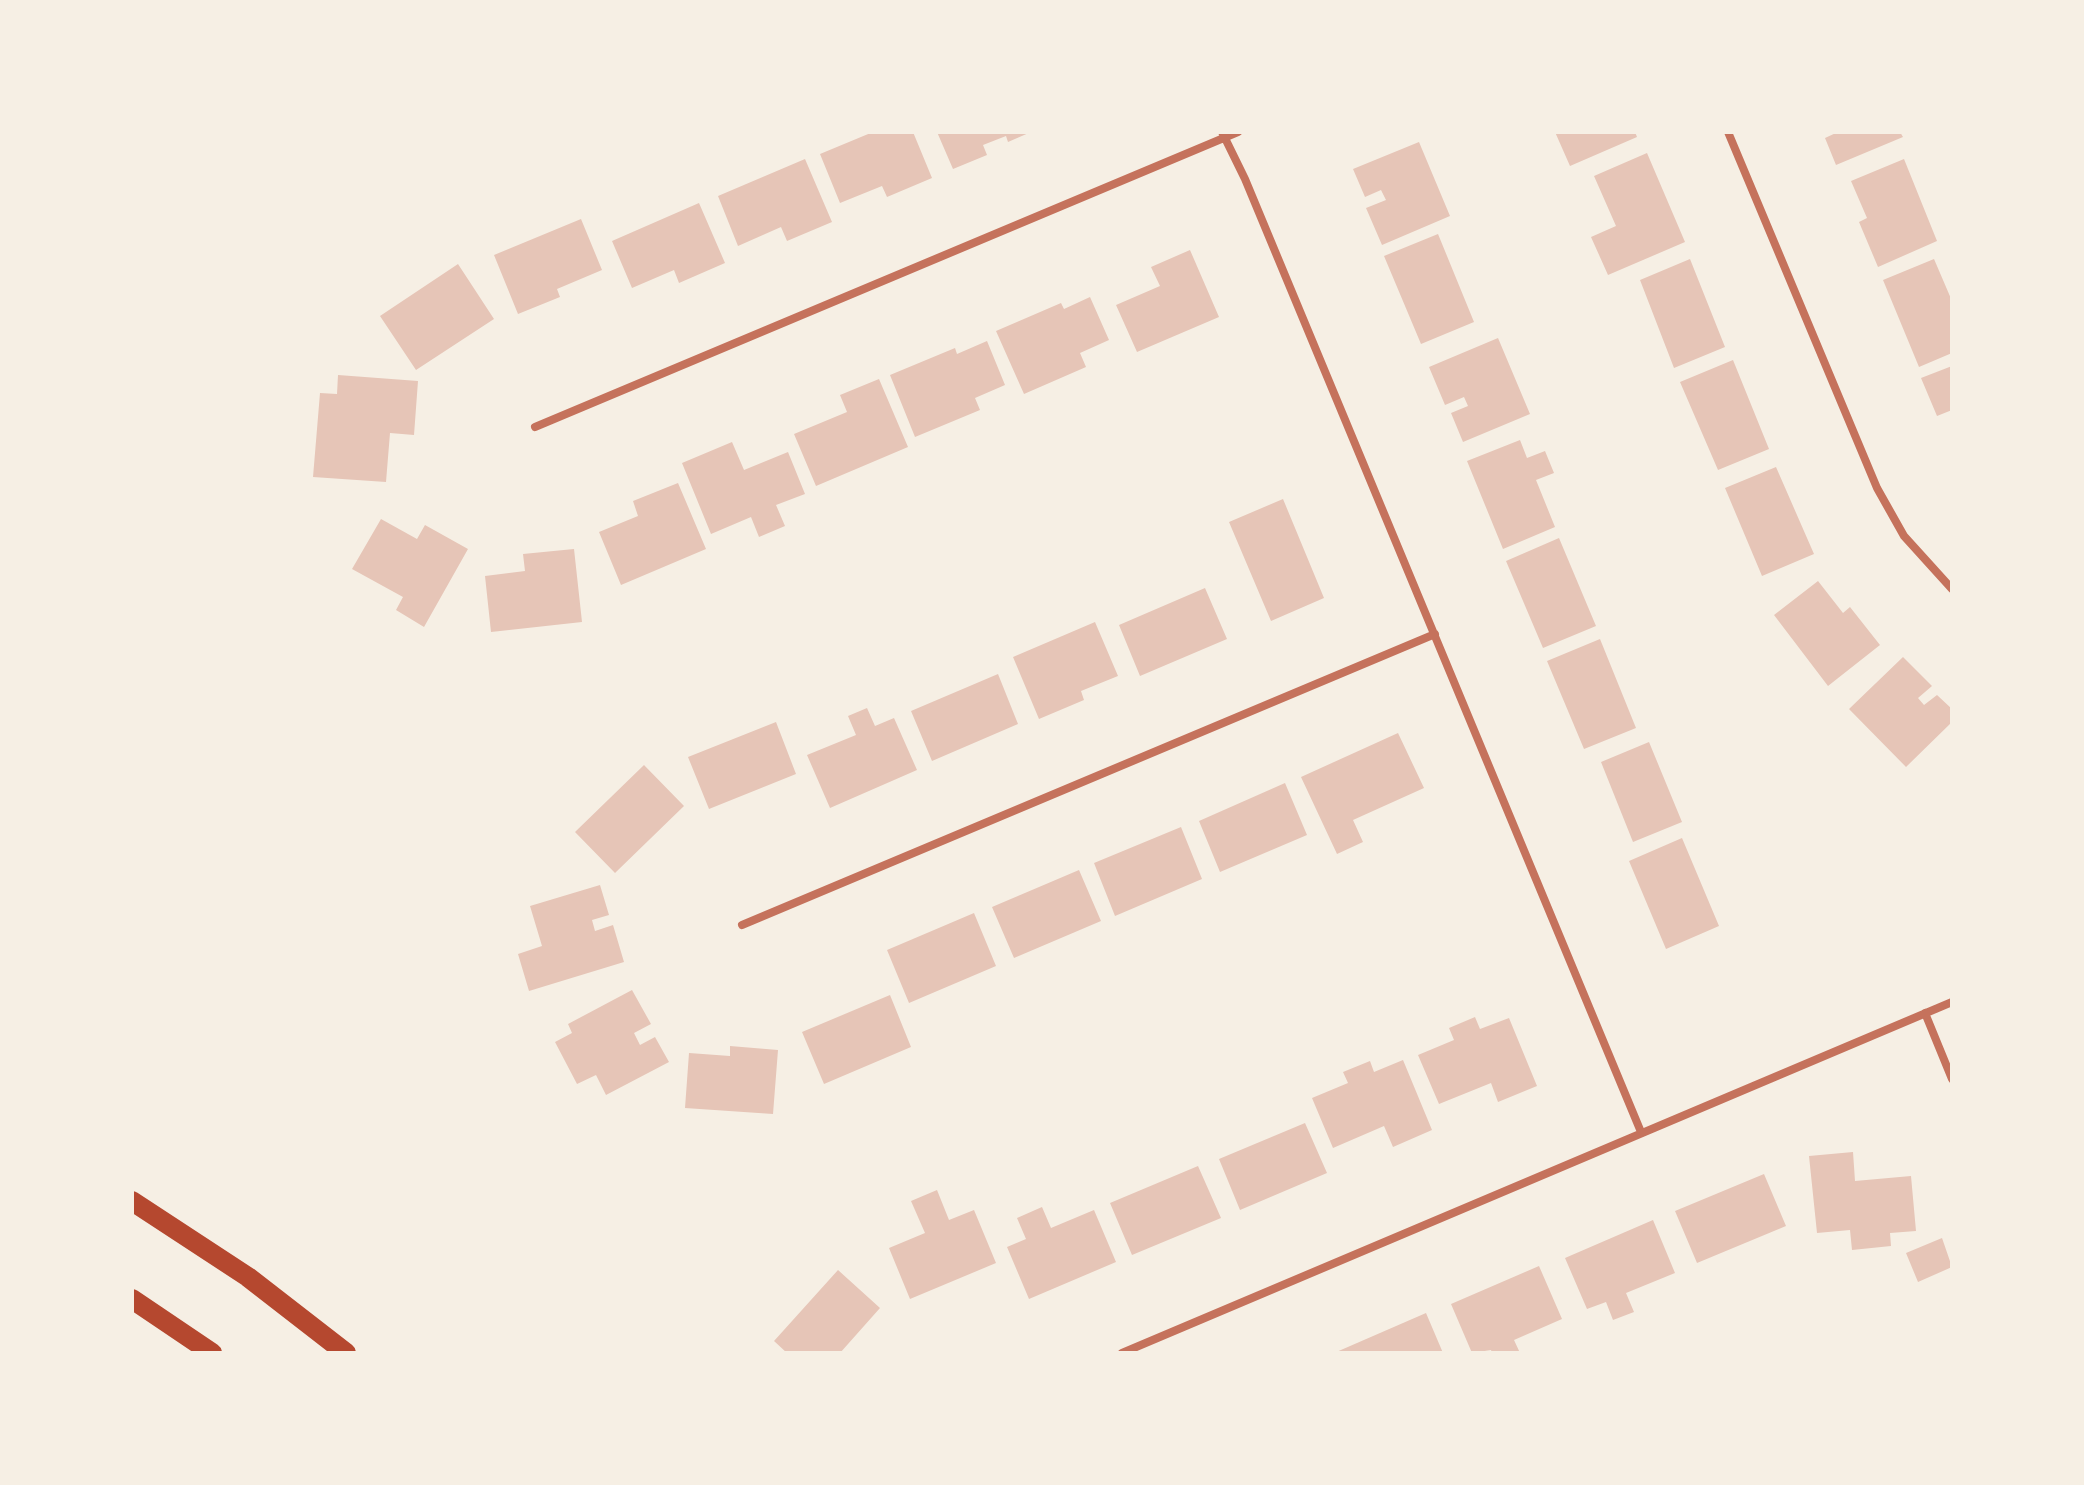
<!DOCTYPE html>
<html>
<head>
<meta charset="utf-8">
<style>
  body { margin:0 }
  #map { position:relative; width:2084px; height:1485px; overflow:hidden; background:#f6efe4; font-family:"Roboto Condensed",sans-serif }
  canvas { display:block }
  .frame { position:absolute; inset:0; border:134px solid #f6efe4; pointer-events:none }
</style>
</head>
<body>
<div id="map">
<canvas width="2084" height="1485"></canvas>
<div class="frame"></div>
</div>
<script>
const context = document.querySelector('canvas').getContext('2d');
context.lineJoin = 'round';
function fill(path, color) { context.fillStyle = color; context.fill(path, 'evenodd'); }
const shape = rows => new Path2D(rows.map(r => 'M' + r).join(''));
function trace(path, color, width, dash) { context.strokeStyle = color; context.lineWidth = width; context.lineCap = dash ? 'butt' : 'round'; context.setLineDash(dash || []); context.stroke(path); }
const building = shape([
  [873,132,913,132,932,178,887,197,882,186,840,203,820,154],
  [937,132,1031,132,1008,142,1006,136,983,145,987,155,953,169],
  [1555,132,1635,132,1637,137,1570,166],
  [1838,132,1900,132,1903,137,1836,165,1825,138],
  [1419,142,1450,216,1382,245,1366,208,1386,200,1381,190,1365,197,1353,169],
  [1647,153,1685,242,1608,275,1591,237,1616,226,1594,176],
  [805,159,832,222,787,241,781,227,738,246,718,196],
  [1904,159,1937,241,1878,267,1859,222,1867,218,1851,181],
  [699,203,725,263,679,283,674,270,632,288,612,241],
  [581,219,602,270,557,289,560,297,518,314,494,255],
  [1438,234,1474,322,1421,344,1384,256],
  [1190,250,1219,317,1137,352,1116,305,1160,286,1151,267],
  [1690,259,1725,347,1674,368,1640,280],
  [1934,259,1952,301,1952,353,1919,367,1883,280],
  [458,264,494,319,416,370,380,316],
  [1090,297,1109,340,1080,353,1086,367,1024,394,996,331,1061,303,1064,309],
  [1498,338,1530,414,1463,442,1451,413,1468,406,1464,397,1445,405,1429,367],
  [987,341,1005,385,975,398,980,410,915,437,890,375,955,348,957,354],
  [1733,360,1769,449,1718,470,1680,382],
  [1952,366,1952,410,1937,416,1921,378],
  [338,375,418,381,414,435,390,433,386,482,313,477,320,393,337,394],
  [879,379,908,447,816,486,794,434,847,412,840,395],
  [1520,440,1527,458,1545,451,1554,473,1536,480,1555,527,1503,549,1467,461],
  [732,442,744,470,788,452,805,494,776,505,785,526,759,537,751,517,711,534,682,463],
  [1776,467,1814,554,1762,576,1725,488],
  [678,483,706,549,621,585,599,532,638,516,633,501],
  [1283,499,1324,598,1271,621,1229,522],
  [381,519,417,539,425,525,468,549,424,627,396,610,403,597,352,569],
  [1559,538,1596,626,1543,648,1506,561],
  [574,549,582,622,491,632,485,576,525,571,523,554],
  [1818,581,1843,613,1850,607,1880,645,1828,686,1774,615],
  [1205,588,1227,639,1140,676,1119,625],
  [1095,622,1118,676,1081,691,1084,700,1039,719,1013,657],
  [1600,639,1636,728,1584,749,1547,661],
  [1903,657,1932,686,1918,698,1924,705,1937,695,1952,709,1952,722,1906,767,1849,709],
  [998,674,1018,724,932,761,911,711],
  [867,708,875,726,894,718,917,770,830,808,807,755,856,735,848,716],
  [776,722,796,774,709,809,688,757],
  [1398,733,1424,788,1353,820,1363,842,1337,854,1301,777],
  [1649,742,1682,822,1633,842,1601,762],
  [644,765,684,806,615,873,575,832],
  [1285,783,1307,835,1220,872,1199,821],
  [1181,827,1202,879,1115,916,1094,863],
  [1682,838,1719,926,1666,949,1629,861],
  [1079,870,1101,921,1014,958,992,907],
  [600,885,609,915,592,920,595,931,613,925,624,962,529,991,518,954,542,946,530,906],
  [974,913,996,966,909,1003,887,950],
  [632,990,651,1024,634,1033,640,1045,655,1037,669,1062,606,1095,596,1075,577,1084,555,1042,572,1033,568,1024],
  [890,995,911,1047,824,1084,802,1032],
  [1475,1017,1480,1029,1509,1018,1537,1086,1498,1102,1491,1083,1439,1104,1418,1055,1454,1040,1449,1028],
  [730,1046,778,1050,773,1114,685,1108,689,1053,730,1056],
  [1403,1060,1432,1130,1393,1147,1384,1126,1333,1148,1312,1098,1348,1083,1343,1072,1370,1061,1374,1072],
  [1305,1123,1327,1173,1240,1210,1219,1159],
  [1853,1152,1855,1181,1911,1176,1916,1231,1890,1233,1891,1246,1852,1250,1850,1230,1817,1233,1809,1156],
  [1198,1166,1221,1218,1132,1255,1110,1203],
  [1764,1174,1786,1226,1697,1263,1675,1211],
  [937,1190,949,1220,974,1210,996,1263,910,1299,889,1248,925,1233,911,1201],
  [1042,1207,1051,1228,1094,1210,1116,1262,1029,1299,1007,1247,1026,1239,1017,1218],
  [1653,1220,1675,1273,1626,1293,1634,1312,1613,1320,1606,1302,1587,1309,1565,1258],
  [1942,1238,1952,1267,1918,1282,1906,1253],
  [1539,1266,1562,1319,1514,1340,1520,1353,1492,1353,1491,1350,1472,1353,1451,1304],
  [838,1270,880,1308,840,1353,787,1353,774,1341],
  [1426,1313,1443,1353,1334,1353]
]);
const minor = shape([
  [1222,132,1245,179,1641,1132],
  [1728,132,1877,488,1904,536,1952,589],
  [535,427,1238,132],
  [742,925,1435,634],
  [1925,1013,1952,1079],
  [1122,1353,1952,1002]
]);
const primary = shape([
  [132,1201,248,1277,346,1353],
  [132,1299,212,1353]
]);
fill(building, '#e6c5b7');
trace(minor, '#c5725c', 8);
trace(primary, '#b5482f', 20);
</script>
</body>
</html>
